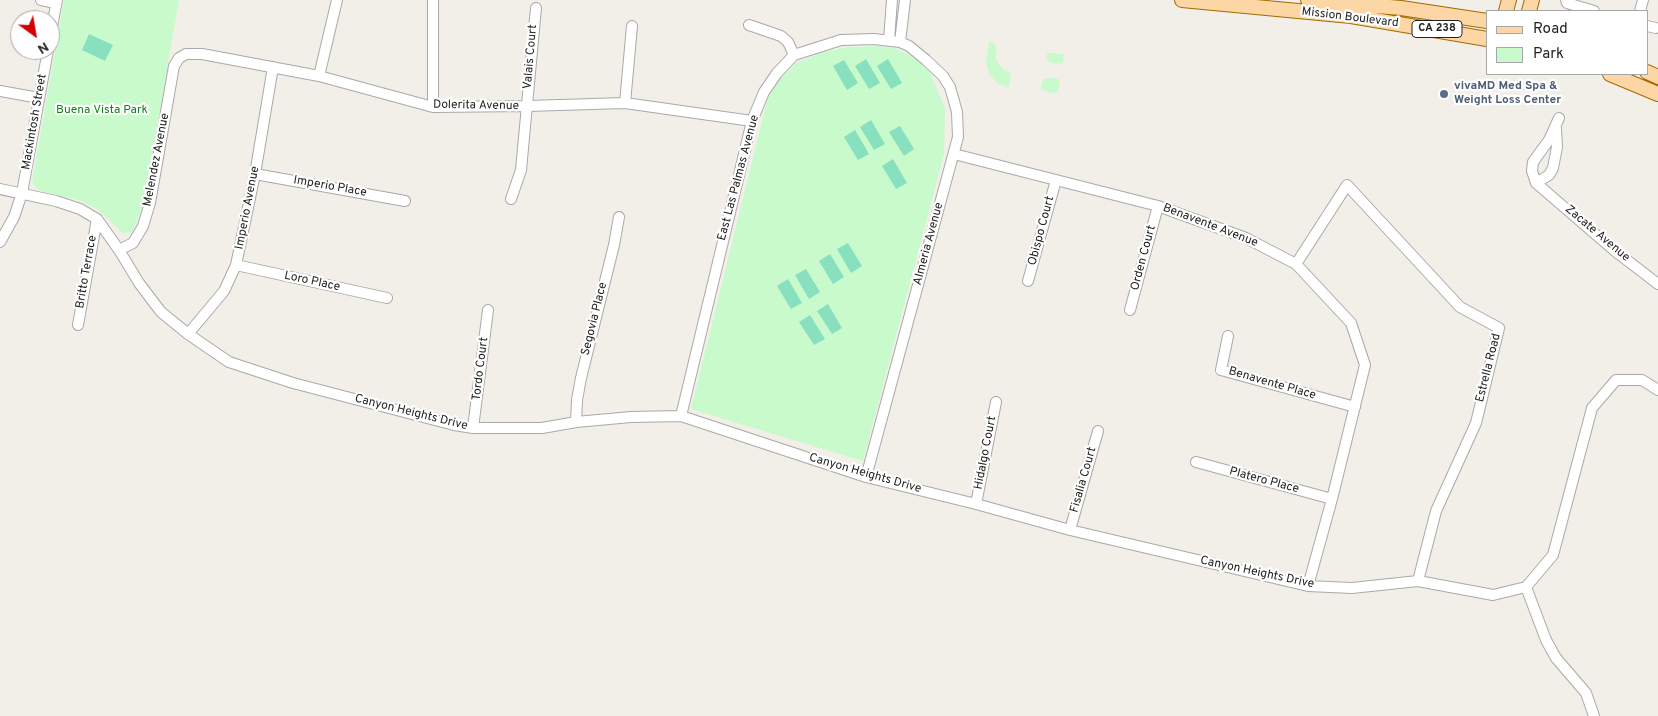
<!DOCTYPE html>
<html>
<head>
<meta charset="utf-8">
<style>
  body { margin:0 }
  #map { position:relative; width:1658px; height:716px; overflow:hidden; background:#f2efe9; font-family:Overpass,sans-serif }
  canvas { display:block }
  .legend { position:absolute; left:1486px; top:10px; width:162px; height:65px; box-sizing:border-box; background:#fff; border:1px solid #a7a7a7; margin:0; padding:6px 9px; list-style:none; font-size:15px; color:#222 }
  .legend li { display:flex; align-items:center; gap:10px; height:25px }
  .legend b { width:25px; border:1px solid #a7a7a7 }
  .north { position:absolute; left:10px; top:10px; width:50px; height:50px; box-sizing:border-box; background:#fff; border:1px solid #a7a7a7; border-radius:50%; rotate:148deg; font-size:14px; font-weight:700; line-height:20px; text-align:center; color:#222 }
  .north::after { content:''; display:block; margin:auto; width:18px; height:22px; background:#d40000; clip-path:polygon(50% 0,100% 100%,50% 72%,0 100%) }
</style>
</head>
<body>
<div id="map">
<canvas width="1658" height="716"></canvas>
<ul class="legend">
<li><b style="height:6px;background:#fcd6a4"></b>Road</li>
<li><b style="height:14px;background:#c8facc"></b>Park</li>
</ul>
<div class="north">N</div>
</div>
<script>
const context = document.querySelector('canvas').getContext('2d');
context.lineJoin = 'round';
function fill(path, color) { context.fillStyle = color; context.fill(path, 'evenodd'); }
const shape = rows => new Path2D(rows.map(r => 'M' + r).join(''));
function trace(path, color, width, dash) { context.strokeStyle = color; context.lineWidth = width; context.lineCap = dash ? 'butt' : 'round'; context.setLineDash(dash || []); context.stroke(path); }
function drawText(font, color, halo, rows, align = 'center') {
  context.font = font + ' Overpass,sans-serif'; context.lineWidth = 4.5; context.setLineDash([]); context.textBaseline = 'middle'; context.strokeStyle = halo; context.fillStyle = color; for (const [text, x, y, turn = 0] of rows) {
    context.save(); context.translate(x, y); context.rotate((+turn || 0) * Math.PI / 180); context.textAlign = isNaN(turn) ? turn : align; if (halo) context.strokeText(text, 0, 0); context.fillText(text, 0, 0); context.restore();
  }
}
const park = shape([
  [64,0,179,0,143,205,132,232,123,233,97,209,82,201,40,191,37,189,32,182],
  [989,42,992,42,996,45,996,60,1004,70,1011,73,1009,87,998,84,989,74,986,62],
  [881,46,897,49,914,58,930,72,945,109,944,154,863,461,691,409,767,101,777,82,796,63,823,52,849,47],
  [1047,53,1064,54,1063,64,1049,62,1047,59],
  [1052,78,1058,79,1060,81,1058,92,1052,93,1041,89,1043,79]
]);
const pitch = shape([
  [89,34,113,45,105,61,82,50],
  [866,59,880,83,869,89,855,66],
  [888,59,902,83,891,89,877,66],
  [844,60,858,83,847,90,833,66],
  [871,120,885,144,874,150,860,127],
  [900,126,914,149,904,156,889,132],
  [855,130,869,154,858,160,844,137],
  [893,159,907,183,896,189,882,166],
  [848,243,862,266,851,273,837,249],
  [830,254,844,277,833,284,819,261],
  [806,269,820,292,809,299,795,275],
  [788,279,802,303,791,309,777,286],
  [828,304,842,328,832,334,817,311],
  [810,315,825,339,814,345,799,322]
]);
const minor = shape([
  [41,0,56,3],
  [433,0,433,107],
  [1566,0,1567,3,1594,11],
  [1640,11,1643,0],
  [749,25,781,36,788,42,794,55],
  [1647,26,1656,28],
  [50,37,57,0],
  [889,40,892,0],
  [900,42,905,0],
  [319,76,337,0],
  [0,91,39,98],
  [625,103,632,26],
  [1559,118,1549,140,1533,162,1532,171,1536,183,1615,251,1658,284],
  [954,154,1158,206,1246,238,1296,264,1351,323,1365,365,1332,499,1308,586],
  [255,174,405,201],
  [1536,183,1549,175,1553,168,1557,147,1556,128],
  [0,189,56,201,80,209,97,219,119,250,139,283,161,312,188,334,229,362,293,383,454,425,473,428,542,428,576,422,631,417,681,416,866,477,976,504,1070,530,1308,586,1352,588,1418,581,1493,595,1526,587,1553,555,1592,408,1616,380,1642,380,1658,390],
  [511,199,521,170,536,8],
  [0,242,14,217,22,193,48,50],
  [119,250,133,243,143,226,150,203,174,66,179,58,186,54,202,54,319,76,433,107,527,106,625,103,752,121],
  [1296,264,1347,185,1460,307,1499,328,1476,423,1436,511,1418,581],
  [236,265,387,298],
  [1028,281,1056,180],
  [1130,310,1158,206],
  [78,325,97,219],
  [188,334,224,291,236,265,255,174,273,67],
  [1228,336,1221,370,1355,407],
  [681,416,752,121,764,92,777,73,794,55,841,40,874,39,900,42,909,46,926,60,943,76,950,87,957,112,958,137,866,477],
  [576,422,577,400,581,378,614,245,619,217],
  [473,428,488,310],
  [1196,462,1332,499],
  [976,504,996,402],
  [1070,530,1098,431],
  [1526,587,1546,640,1556,658,1586,693,1594,716]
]);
const major = shape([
  [1182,0,1351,16,1487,39],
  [1308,0,1401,8,1487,21],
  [1506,11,1509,0],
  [1529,11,1532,0],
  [1647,72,1658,77],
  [1610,74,1658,94]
]);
const markers = [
  [1444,94,5,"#5c6f8a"]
];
const shields = [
  [1437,29,50]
];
const shieldNames = [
  ["CA 238",1437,29]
];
const streetNames = [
  ["Mission Boulevard",1350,18,7],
  ["Valais Court",531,57,-85],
  ["Dolerita Avenue",476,106,1],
  ["Mackintosh Street",35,122,-80],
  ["Melendez Avenue",157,160,-79],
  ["East Las Palmas Avenue",739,178,-75],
  ["Imperio Place",330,187,10],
  ["Imperio Avenue",248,208,-79],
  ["Benavente Avenue",1210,226,21],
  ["Obispo Court",1042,231,-75],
  ["Zacate Avenue",1597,234,40],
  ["Almeria Avenue",929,244,-75],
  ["Orden Court",1144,258,-75],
  ["Britto Terrace",87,272,-80],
  ["Loro Place",312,282,12],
  ["Segovia Place",595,319,-76],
  ["Estrella Road",1489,368,-76],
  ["Tordo Court",481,369,-83],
  ["Benavente Place",1272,384,16],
  ["Canyon Heights Drive",411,413,14],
  ["Hidalgo Court",986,453,-79],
  ["Canyon Heights Drive",865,474,16],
  ["Fisalia Court",1084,480,-74],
  ["Platero Place",1264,481,15],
  ["Canyon Heights Drive",1257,573,12]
];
const serviceNames = [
  ["vivaMD Med Spa &",1454,87],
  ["Weight Loss Center",1454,101]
];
const parkNames = [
  ["Buena Vista Park",102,111]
];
fill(park, '#c8facc');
fill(pitch, '#88e0be');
trace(minor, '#a9a9a9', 12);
trace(major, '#a06b00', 16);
trace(minor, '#fff', 10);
trace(major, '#fcd6a4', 14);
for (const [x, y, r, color] of markers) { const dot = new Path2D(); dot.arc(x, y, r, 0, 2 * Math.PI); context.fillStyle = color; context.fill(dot); trace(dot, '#fff', 2); }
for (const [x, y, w] of shields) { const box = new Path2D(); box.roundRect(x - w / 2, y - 8.5, w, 17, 4); context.fillStyle = '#fff'; context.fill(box); trace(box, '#222', 1); }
drawText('bold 11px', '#222', null, shieldNames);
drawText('12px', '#222', '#fff', streetNames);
drawText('bold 12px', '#4e5e75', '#fff', serviceNames, 'left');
drawText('12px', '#0c8416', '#fff', parkNames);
</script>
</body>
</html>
